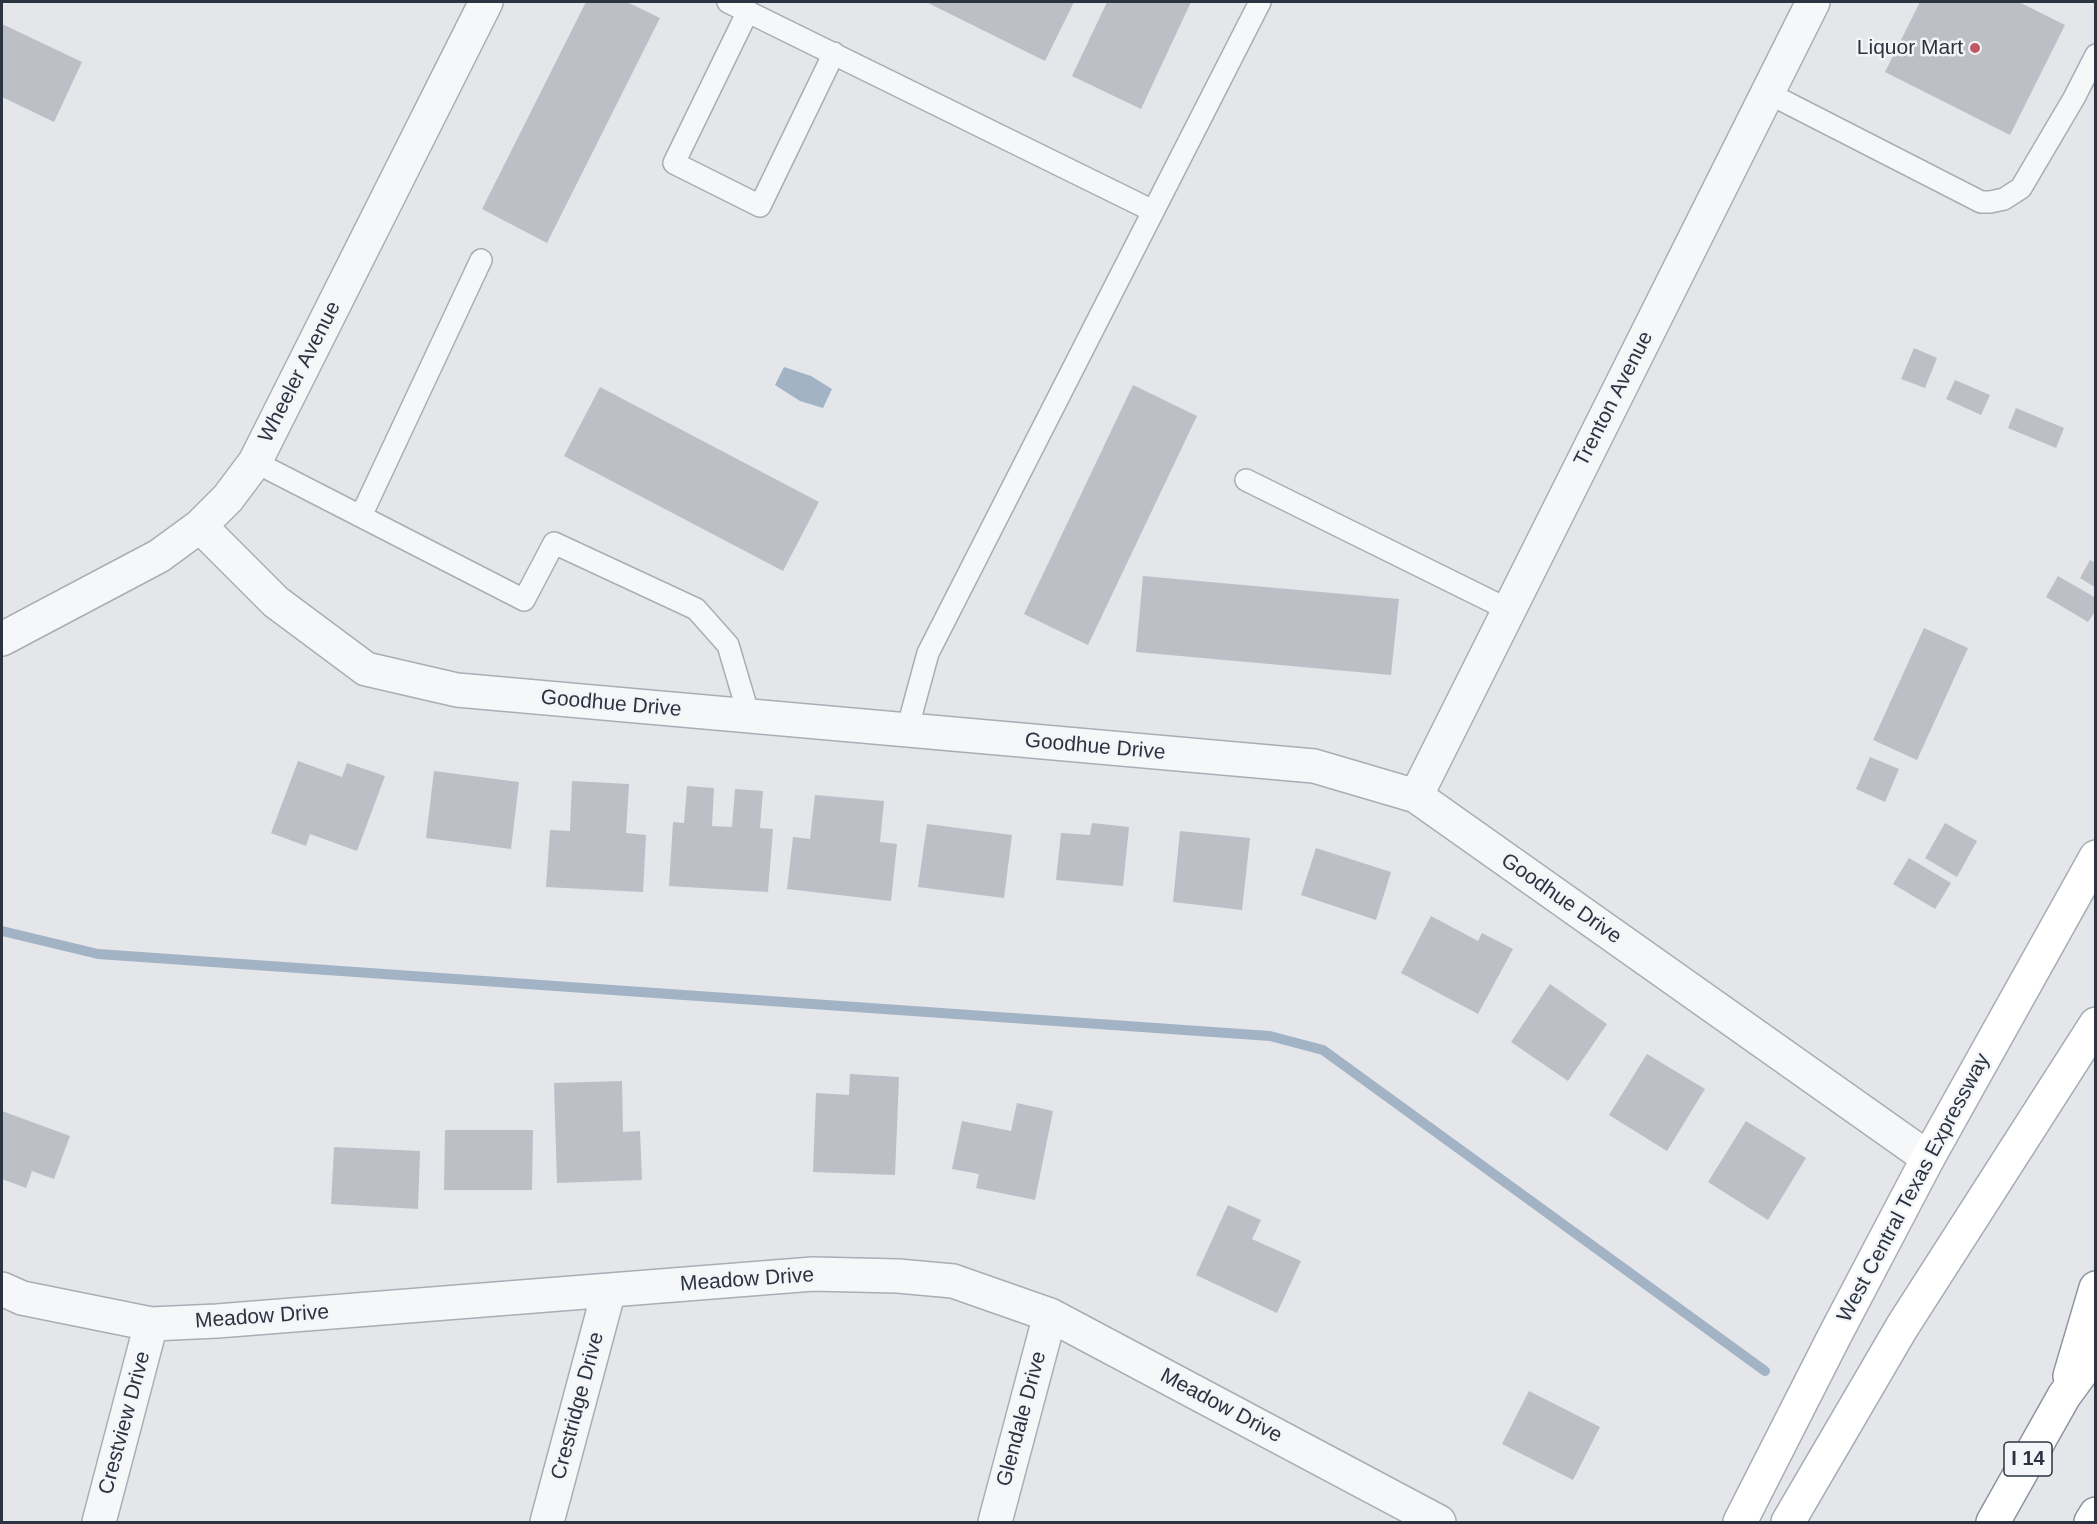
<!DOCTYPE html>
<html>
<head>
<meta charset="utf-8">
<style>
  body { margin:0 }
  #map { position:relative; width:2097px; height:1524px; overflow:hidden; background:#e4e6ea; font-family:Arial,sans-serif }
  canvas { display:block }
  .frame { position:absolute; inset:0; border:3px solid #2d3441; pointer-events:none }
</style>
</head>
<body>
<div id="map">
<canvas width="2097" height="1524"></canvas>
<div class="frame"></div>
</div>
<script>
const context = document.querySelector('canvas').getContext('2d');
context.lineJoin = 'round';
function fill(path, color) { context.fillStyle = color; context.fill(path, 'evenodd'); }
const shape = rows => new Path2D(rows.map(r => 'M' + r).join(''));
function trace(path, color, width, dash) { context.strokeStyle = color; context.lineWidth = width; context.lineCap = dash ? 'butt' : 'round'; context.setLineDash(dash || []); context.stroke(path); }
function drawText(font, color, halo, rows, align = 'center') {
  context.font = font + ' Arial,sans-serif'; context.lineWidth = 5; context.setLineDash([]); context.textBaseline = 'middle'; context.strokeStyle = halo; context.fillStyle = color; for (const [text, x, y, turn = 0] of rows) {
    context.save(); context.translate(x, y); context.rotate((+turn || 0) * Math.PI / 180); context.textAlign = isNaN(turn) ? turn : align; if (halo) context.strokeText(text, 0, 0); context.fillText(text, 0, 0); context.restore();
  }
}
const water = shape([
  [784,367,811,376,832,389,823,408,800,401,775,385]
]);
const stream = shape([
  [2,931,98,954,1270,1036,1323,1050,1765,1371]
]);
const building = shape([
  [586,2,627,2,660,18,547,243,482,209],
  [926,2,1074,2,1045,61],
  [1107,2,1191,2,1141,109,1072,76],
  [1920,2,2019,2,2065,25,2010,135,1885,72],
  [2,24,82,62,54,122,2,97],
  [1914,348,1937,358,1925,388,1901,379],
  [1955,380,1990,395,1981,415,1946,399],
  [1133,385,1197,416,1088,645,1024,614],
  [600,387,819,502,783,571,564,456],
  [2016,408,2064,428,2056,448,2008,428],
  [2090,560,2096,563,2096,588,2080,578],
  [1143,576,1399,599,1391,675,1136,652],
  [2058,576,2096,598,2096,610,2088,622,2046,597],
  [1924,628,1968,648,1917,760,1873,740],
  [1870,757,1899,769,1885,802,1856,789],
  [298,761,342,777,347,763,385,776,357,851,310,834,306,846,271,833],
  [434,771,519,782,511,849,426,838],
  [572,781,629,784,626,833,646,835,643,892,546,887,550,830,570,831],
  [687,786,714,788,712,826,732,827,735,789,763,791,760,828,773,829,768,892,669,886,673,822,684,823],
  [815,795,884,801,880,842,897,844,891,901,787,889,793,837,810,839],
  [1092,823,1129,827,1123,886,1056,880,1061,833,1090,835],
  [1945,823,1977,841,1957,877,1925,858],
  [927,824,1012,835,1004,898,918,887],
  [1180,831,1250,838,1242,910,1173,902],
  [1316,848,1391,872,1376,920,1301,895],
  [1909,858,1951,883,1935,909,1893,884],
  [1431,916,1478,941,1482,933,1513,949,1478,1014,1401,973],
  [1550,984,1607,1024,1568,1081,1511,1042],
  [1647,1054,1705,1089,1667,1151,1609,1115],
  [850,1074,899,1077,895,1175,813,1172,816,1093,849,1095],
  [622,1081,623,1132,640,1131,642,1180,557,1183,554,1083],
  [1017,1103,1053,1111,1035,1200,976,1188,979,1174,952,1169,962,1121,1011,1131],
  [2,1111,70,1136,54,1179,32,1171,26,1188,2,1179],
  [1746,1121,1806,1158,1768,1220,1708,1182],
  [445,1130,533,1130,532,1190,444,1190],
  [334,1147,420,1151,418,1209,331,1204],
  [1228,1205,1261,1220,1252,1239,1301,1261,1277,1313,1196,1275],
  [1529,1391,1600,1427,1573,1480,1502,1444]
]);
const service = shape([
  [728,2,1153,211],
  [748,11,674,163,760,206,834,53],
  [1768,93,1981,202,1990,202,2004,199,2021,188,2074,98,2096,55],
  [255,462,524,600,554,543,696,609,728,645,749,716],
  [1246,480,1509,610],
  [361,516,481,260],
  [907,730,928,653,1260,2]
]);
const minor = shape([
  [200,526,276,602,366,669,457,690,1314,766,1416,796,1928,1158],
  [2,639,159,556,200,526,228,498,255,462,486,2],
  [1416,796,1813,2],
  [2,1289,22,1298,151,1324,217,1321,813,1274,898,1276,953,1281,1050,1315,1439,1522],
  [99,1522,151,1324],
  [547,1522,609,1290],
  [995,1522,1050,1315]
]);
const secondary = shape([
  [1740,1522,1835,1335,1928,1158,2096,857]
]);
const primary = shape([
  [1788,1522,1902,1327,2096,1024]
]);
const motorway = shape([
  [2070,1376,2096,1288],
  [1993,1522,2064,1396,2096,1352],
  [2091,1522,2096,1514]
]);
const markers = [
  [1975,48,6,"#c05866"]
];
const shields = [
  [2028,1459,48]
];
const shieldNames = [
  ["I 14",2028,1459]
];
const poiNames = [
  ["Liquor Mart",1963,48]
];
const streetNames = [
  ["Wheeler Avenue",300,372,-63],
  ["Trenton Avenue",1614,399,-63],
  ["Goodhue Drive",611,704,5],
  ["Goodhue Drive",1095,747,5],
  ["Goodhue Drive",1561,899,35],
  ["West Central Texas Expressway",1914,1188,-62],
  ["Meadow Drive",747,1280,-4],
  ["Meadow Drive",262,1317,-4],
  ["Crestridge Drive",578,1406,-75],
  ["Meadow Drive",1221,1406,28],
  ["Glendale Drive",1022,1419,-75],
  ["Crestview Drive",125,1423,-75]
];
fill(water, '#a3b3c6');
trace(stream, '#a3b3c6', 10);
fill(building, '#bcbfc6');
trace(service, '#a9adb4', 24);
trace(minor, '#a9adb4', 36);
trace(secondary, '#a9adb4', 36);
trace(primary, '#a4abb5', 36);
trace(motorway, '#8d949f', 36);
trace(service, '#f6f7f9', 21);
trace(minor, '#f6f7f9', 33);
trace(secondary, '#fff', 33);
trace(primary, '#fff', 33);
trace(motorway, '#fff', 33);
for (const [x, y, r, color] of markers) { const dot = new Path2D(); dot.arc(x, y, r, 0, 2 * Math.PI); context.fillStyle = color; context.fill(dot); trace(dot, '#f3f5f8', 2); }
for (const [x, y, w] of shields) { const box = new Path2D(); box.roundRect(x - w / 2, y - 17, w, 34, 4.5); context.fillStyle = '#f3f5f8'; context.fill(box); trace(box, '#2d3441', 1.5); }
drawText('bold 20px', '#2d3441', null, shieldNames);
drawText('21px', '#2d3441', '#f3f5f8', poiNames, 'right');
drawText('21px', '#2d3441', '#f3f5f8', streetNames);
</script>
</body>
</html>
